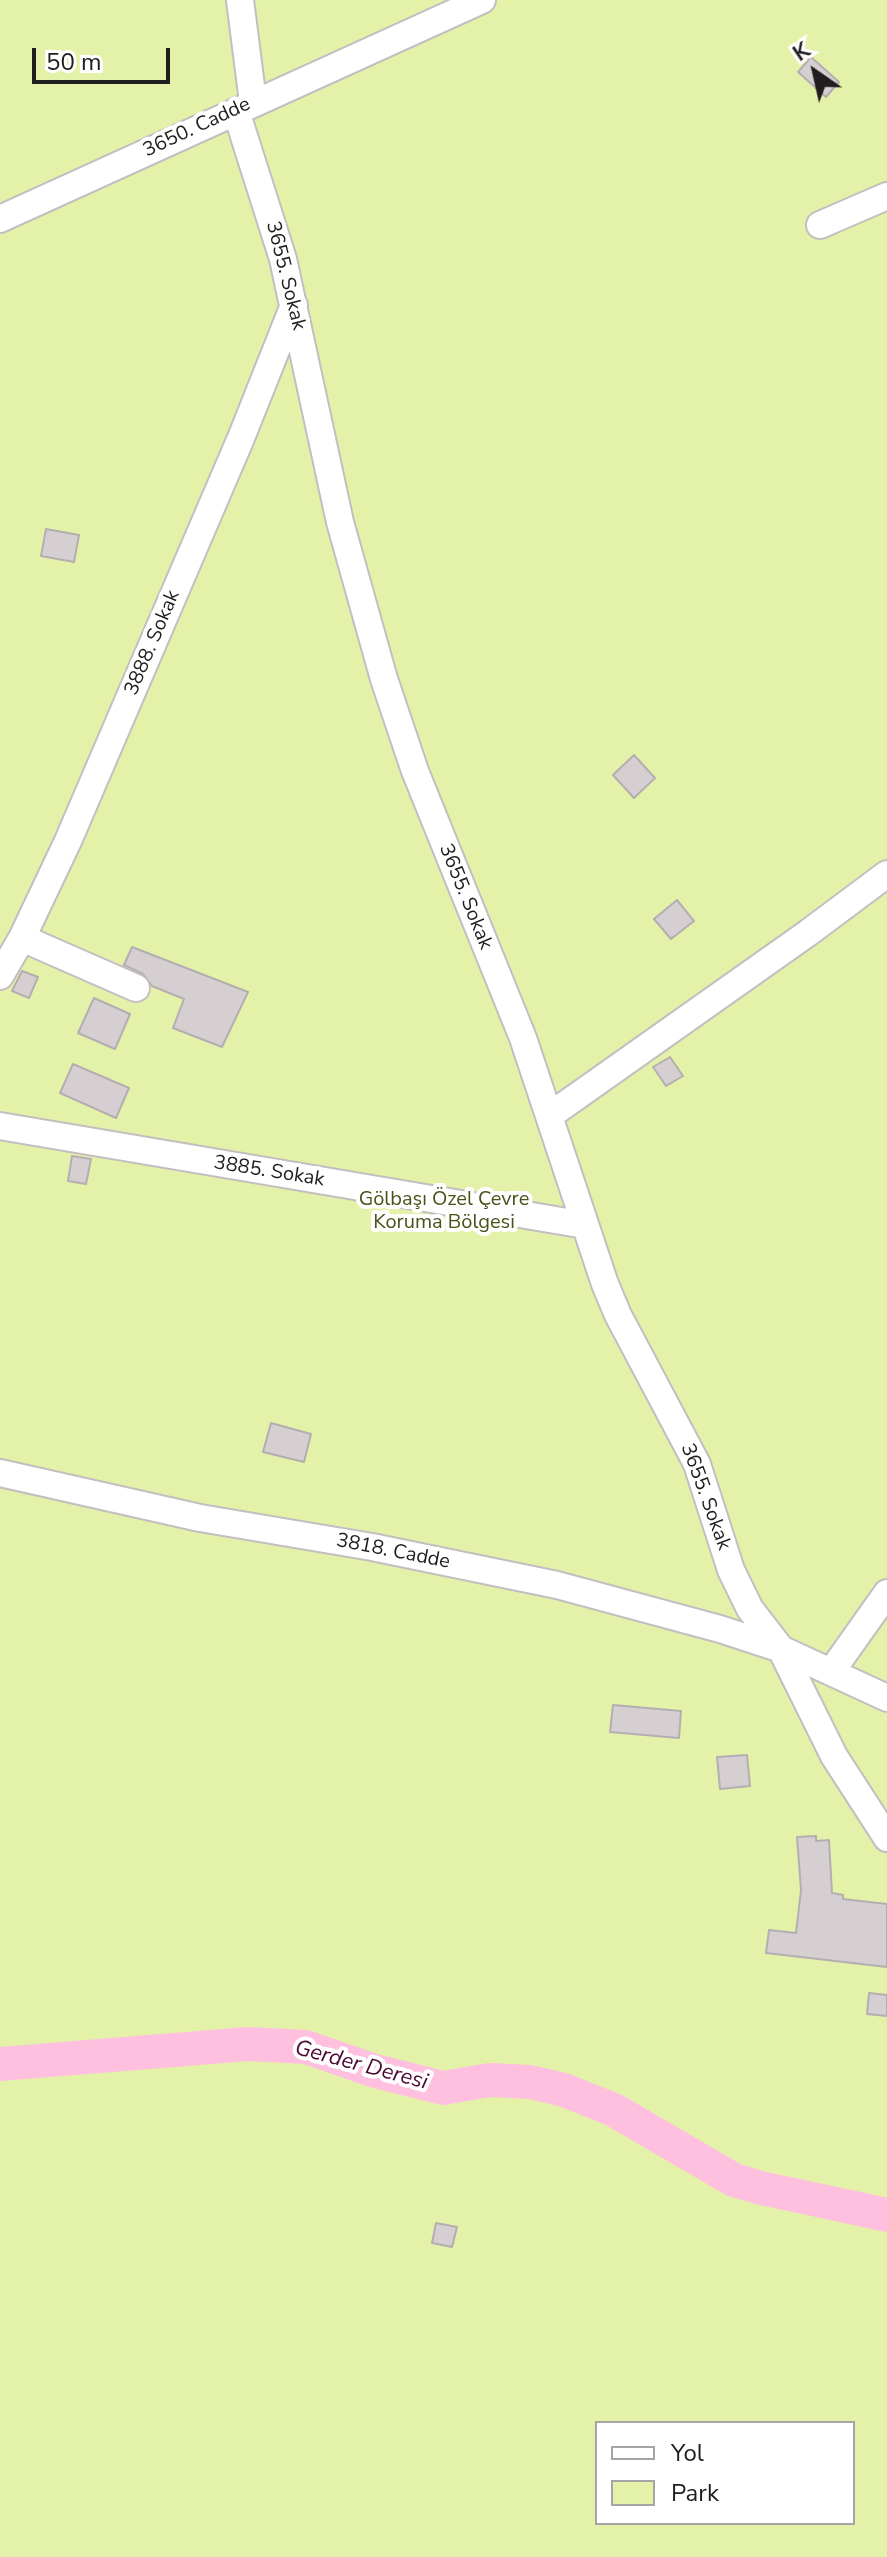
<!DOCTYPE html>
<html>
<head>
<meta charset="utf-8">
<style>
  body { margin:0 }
  #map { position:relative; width:887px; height:2557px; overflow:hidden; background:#fefafc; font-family:"Nunito Sans",sans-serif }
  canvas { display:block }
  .legend { position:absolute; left:595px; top:2421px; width:260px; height:104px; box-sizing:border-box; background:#fff; border:2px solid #a5a5a5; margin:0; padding:10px 14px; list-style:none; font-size:24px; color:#1f1d1e }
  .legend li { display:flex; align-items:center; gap:16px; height:40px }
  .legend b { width:40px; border:2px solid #a5a5a5 }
  .north { position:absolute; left:775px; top:32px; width:80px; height:80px; -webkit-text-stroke:6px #fff; paint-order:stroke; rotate:326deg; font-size:22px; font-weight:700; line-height:32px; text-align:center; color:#1f1d1e }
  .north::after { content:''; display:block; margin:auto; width:28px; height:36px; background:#1f1d1e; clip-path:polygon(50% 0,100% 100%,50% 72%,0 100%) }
  .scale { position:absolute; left:32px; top:48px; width:138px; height:36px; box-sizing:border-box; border:4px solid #1f1d1e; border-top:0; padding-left:10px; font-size:24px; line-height:28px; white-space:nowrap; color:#1f1d1e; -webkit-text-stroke:6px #fff; paint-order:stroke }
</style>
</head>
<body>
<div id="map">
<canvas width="887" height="2557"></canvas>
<ul class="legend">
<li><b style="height:10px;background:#fff"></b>Yol</li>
<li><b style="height:22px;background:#e4f2a9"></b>Park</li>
</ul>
<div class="north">K</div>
<div class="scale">50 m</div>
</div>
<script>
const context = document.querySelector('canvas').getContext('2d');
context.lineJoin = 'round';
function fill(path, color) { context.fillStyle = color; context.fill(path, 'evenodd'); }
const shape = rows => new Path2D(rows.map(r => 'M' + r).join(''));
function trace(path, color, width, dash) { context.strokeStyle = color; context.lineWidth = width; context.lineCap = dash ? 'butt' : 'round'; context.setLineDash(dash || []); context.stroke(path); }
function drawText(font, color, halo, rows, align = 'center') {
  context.font = font + ' "Nunito Sans",sans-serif'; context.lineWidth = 8; context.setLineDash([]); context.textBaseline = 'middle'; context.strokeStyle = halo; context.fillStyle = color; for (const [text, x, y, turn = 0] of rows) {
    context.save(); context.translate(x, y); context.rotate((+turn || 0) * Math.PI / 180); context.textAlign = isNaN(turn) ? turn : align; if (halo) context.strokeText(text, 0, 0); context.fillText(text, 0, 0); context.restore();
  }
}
const green = shape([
  [0,0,887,0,887,2557,0,2557],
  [597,2423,853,2423,853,2523,597,2523]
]);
const river = shape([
  [0,2064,248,2044,306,2047,375,2071,443,2088,490,2080,530,2082,564,2090,614,2110,734,2180,761,2188,887,2215]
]);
const building = shape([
  [811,57,839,82,826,97,798,72,811,57],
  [46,529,79,535,74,562,41,556,46,529],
  [634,755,655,778,634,798,613,775,634,755],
  [677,900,694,921,671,939,654,919,677,900],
  [132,947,248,992,222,1047,173,1028,184,999,152,986,143,974,124,965,132,947],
  [22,971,38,977,29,998,12,991,22,971],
  [94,998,130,1014,115,1049,78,1033,94,998],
  [670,1057,683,1076,666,1086,653,1067,670,1057],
  [73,1064,129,1088,116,1118,60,1093,73,1064],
  [72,1156,91,1159,86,1184,68,1181,72,1156],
  [271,1423,311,1434,304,1462,263,1452,271,1423],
  [613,1705,681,1711,679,1738,610,1732,613,1705],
  [747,1755,750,1786,720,1789,717,1757,747,1755],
  [816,1836,816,1841,829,1840,832,1893,843,1895,843,1899,887,1904,887,1967,766,1953,769,1930,796,1933,801,1890,797,1837,816,1836],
  [869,1993,887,1995,887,2016,867,2014,869,1993],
  [436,2223,457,2227,452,2247,432,2243,436,2223]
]);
const minor = shape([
  [240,0,253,102],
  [236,111,283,259,340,522,384,679,415,771,523,1038,605,1284,618,1315,697,1464,731,1570,750,1609,781,1649,834,1756,887,1838],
  [0,219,482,0],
  [820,225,887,196],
  [22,938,136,988],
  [0,976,22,938,68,841,241,438,294,305],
  [549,1116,808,933,887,874],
  [0,1126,585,1225],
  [0,1473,200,1518,372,1547,557,1585,720,1629,781,1649,887,1698],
  [831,1672,887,1593]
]);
const streetNames = [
  ["3650. Cadde",197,128,-25],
  ["3655. Sokak",285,276,76],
  ["3888. Sokak",153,643,-67],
  ["3655. Sokak",465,897,68],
  ["3885. Sokak",269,1172,9],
  ["3655. Sokak",705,1497,70],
  ["3818. Cadde",393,1552,11]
];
const parkNames = [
  ["Gölbaşı Özel Çevre",444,1200],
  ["Koruma Bölgesi",444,1223]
];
const waterNames = [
  ["Gerder Deresi",361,2066,15]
];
fill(green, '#e4f2a9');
trace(river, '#fec0de', 34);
fill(building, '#d5cfd2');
trace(building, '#b5aeb1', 2);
trace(minor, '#c5bec1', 30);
trace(minor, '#fff', 26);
drawText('20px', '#1f1d1e', '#fff', streetNames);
drawText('20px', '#4a521a', '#fff', parkNames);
drawText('italic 22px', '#4c0a33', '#fff', waterNames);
</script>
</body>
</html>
